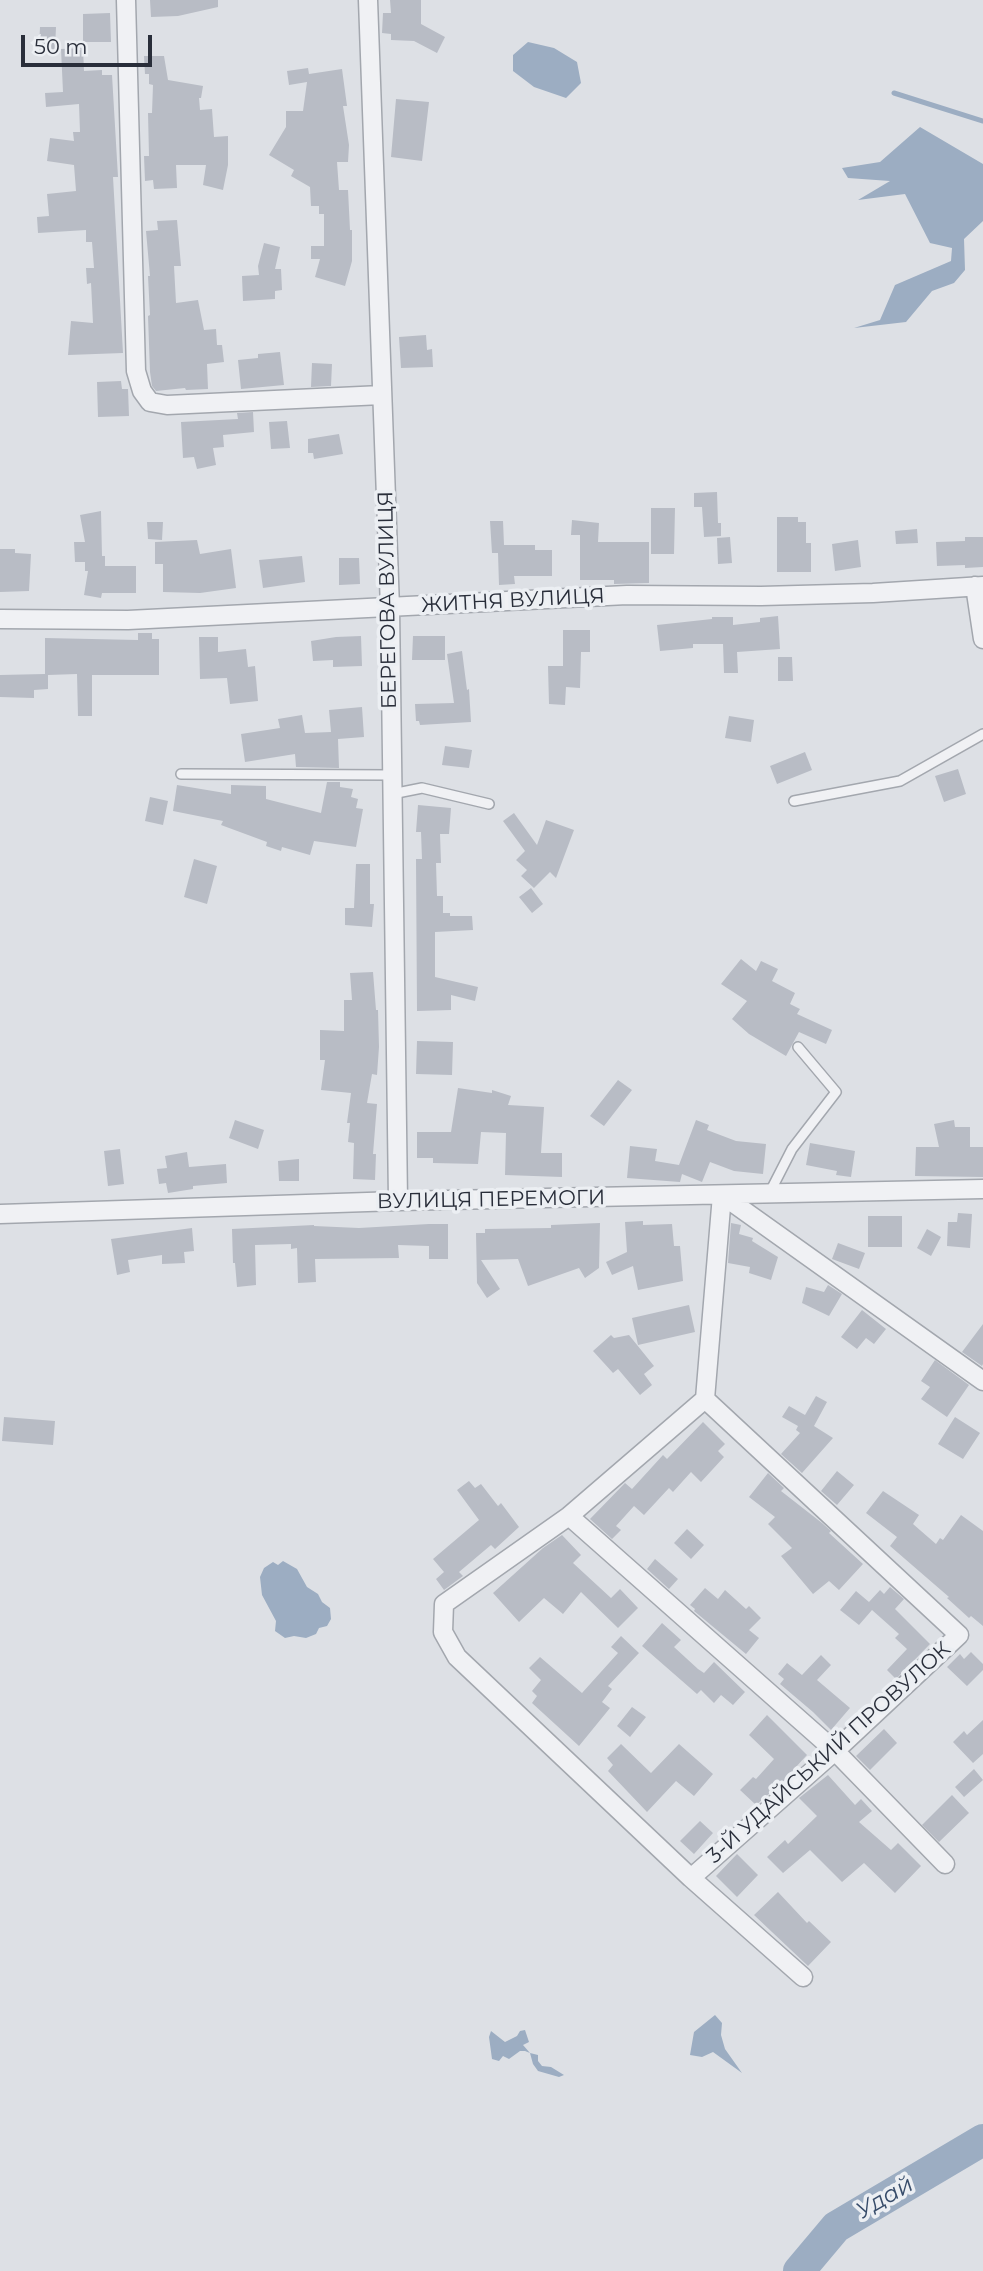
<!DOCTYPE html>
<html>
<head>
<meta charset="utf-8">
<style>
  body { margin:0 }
  #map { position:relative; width:983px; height:2271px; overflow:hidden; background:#dde0e5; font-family:Montserrat,sans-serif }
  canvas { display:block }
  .scale { position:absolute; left:21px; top:35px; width:131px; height:32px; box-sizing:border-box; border:4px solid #292e3a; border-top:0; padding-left:9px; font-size:21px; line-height:24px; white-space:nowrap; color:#292e3a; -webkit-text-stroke:5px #eceff3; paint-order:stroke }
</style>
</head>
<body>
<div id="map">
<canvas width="983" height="2271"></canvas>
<div class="scale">50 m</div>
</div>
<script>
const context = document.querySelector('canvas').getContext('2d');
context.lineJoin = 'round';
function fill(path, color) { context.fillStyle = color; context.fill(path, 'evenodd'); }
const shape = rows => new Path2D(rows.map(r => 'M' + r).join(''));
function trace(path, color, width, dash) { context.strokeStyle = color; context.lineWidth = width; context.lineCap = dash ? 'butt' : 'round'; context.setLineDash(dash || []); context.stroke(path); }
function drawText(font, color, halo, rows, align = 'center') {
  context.font = font + ' Montserrat,sans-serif'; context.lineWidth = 7; context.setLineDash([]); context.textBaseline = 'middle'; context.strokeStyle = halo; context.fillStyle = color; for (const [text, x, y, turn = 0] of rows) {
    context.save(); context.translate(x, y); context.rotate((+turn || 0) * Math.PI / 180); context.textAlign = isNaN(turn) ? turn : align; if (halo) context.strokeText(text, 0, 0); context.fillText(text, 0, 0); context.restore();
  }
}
const water = shape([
  [528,42,554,48,577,62,581,83,566,98,534,87,513,71,513,55],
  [920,127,983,164,983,221,964,239,965,270,954,283,932,291,906,322,854,328,880,320,895,285,951,261,952,248,930,243,905,194,858,200,890,181,848,178,842,168,880,162],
  [283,1561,297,1569,307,1587,318,1594,322,1602,330,1608,331,1619,327,1626,319,1628,316,1634,306,1638,294,1636,285,1638,275,1631,276,1621,262,1595,260,1577,264,1568,273,1562,278,1565],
  [715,2015,722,2023,721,2035,725,2049,742,2073,713,2052,702,2057,690,2055,694,2032],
  [525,2030,529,2042,523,2045,530,2053,538,2055,538,2061,542,2066,551,2067,564,2075,559,2077,538,2071,533,2064,530,2053,525,2051,520,2051,509,2059,503,2056,499,2061,492,2059,489,2037,491,2031,505,2042,517,2036,520,2031]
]);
const stream = shape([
  [894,93,983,121]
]);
const river = shape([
  [799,2271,836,2227,983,2140]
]);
const building = shape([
  [150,0,218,0,218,7,178,16,151,17],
  [390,0,421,0,421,24,445,37,437,53,414,41,391,40,391,34,382,33,383,13,391,13],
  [110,13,111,42,83,42,83,14],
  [40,27,56,27,55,49,39,49],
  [83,48,84,71,102,70,102,75,112,75,118,177,113,177,123,353,68,355,71,321,93,323,91,283,87,284,86,268,94,268,92,242,86,242,86,230,38,233,37,217,49,216,47,194,76,191,74,165,47,161,50,138,74,141,73,132,80,132,79,104,46,107,45,93,63,92,61,49],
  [144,56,164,56,168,80,203,86,201,98,199,98,200,110,212,109,214,137,228,136,228,165,223,190,203,185,206,165,176,165,177,188,154,189,153,180,145,181,144,156,149,156,148,113,152,113,153,85,149,84,149,74,145,74],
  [308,68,309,74,342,69,347,106,343,106,349,145,348,162,337,162,339,190,348,190,350,230,352,230,352,261,345,286,315,277,320,259,311,259,311,246,324,246,324,214,319,214,319,206,311,206,310,187,291,176,294,170,269,155,286,127,286,111,303,111,307,82,289,85,287,71],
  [396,99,429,102,422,161,391,157],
  [177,220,181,266,174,266,176,303,198,300,204,330,216,329,217,345,222,345,224,362,207,364,208,389,186,390,185,388,156,391,152,386,150,372,148,316,150,315,148,276,150,276,146,231,158,230,157,221],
  [264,243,280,247,275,269,281,269,282,290,275,291,275,299,243,301,242,276,259,275,258,266],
  [426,335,427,350,432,349,433,367,401,368,399,337],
  [280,352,284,385,241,389,238,360,258,358,258,354],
  [312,363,332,364,331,386,311,387],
  [121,381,122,389,128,389,129,416,98,417,97,382],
  [253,412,254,432,223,435,224,447,213,448,216,465,197,469,194,457,183,458,181,422,238,419,237,413],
  [287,421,290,448,271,449,269,422],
  [339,434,343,454,314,459,313,453,308,453,308,439],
  [717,492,718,523,721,523,721,536,704,537,702,507,694,507,694,493],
  [651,508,675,508,674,554,651,554],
  [101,511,102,556,105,556,105,566,136,566,136,593,102,593,101,598,84,595,88,571,85,571,85,562,75,562,74,542,85,542,80,515],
  [777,517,798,517,798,522,806,522,806,543,811,543,811,572,777,572],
  [572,520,599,523,598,542,649,542,649,583,614,584,614,580,580,580,580,535,571,535],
  [490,521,503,521,504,545,535,545,535,550,552,550,552,576,514,576,515,584,499,585,498,553,492,553],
  [147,522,163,522,162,540,148,539],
  [917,529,918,543,896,544,895,531],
  [730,537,732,563,718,564,717,538],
  [965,537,983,537,983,567,965,568,965,565,937,566,936,542,965,541],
  [197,540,200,554,231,549,236,588,200,593,163,592,163,564,155,564,155,542],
  [858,540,861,567,835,571,832,544],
  [0,549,15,549,15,553,31,554,29,591,0,592],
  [302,556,305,582,263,588,259,560],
  [339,558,359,558,360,584,339,585],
  [778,616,780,649,737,652,738,673,724,673,723,644,693,644,693,648,660,651,657,625,712,619,712,617,733,617,733,625,760,622,760,618],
  [563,630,590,630,590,652,581,652,580,688,566,687,565,705,549,704,548,666,563,666],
  [138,633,152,633,152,639,159,639,159,675,92,675,92,716,78,716,77,674,48,675,48,689,34,690,34,698,0,697,0,675,45,674,45,638,138,640],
  [361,636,362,666,333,667,333,660,313,661,311,641,336,637],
  [413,636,445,636,445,660,412,660],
  [199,637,218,637,218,652,246,649,248,667,255,666,258,701,230,704,227,678,200,679],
  [462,651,467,690,469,689,471,722,420,725,419,721,416,721,415,704,454,703,447,654],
  [778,657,792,657,793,681,778,681],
  [362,707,364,737,338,739,339,768,296,767,295,754,245,762,241,734,280,728,278,719,302,715,305,733,331,732,329,710],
  [729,716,754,720,751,742,725,738],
  [445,746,472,750,469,768,442,765],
  [805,752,812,770,777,784,770,766],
  [958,769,966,794,944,802,935,776],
  [327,782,340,782,340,787,353,789,351,797,358,799,356,808,363,809,356,847,314,841,310,855,282,847,281,851,266,846,267,842,221,825,223,821,173,811,177,785,231,794,231,785,266,786,266,799,321,813],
  [150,797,168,801,163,825,145,821],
  [418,805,451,808,449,834,440,834,441,863,436,863,437,896,443,896,443,913,450,913,450,916,472,916,473,930,435,932,435,977,478,987,475,1001,451,995,451,1010,417,1011,416,859,422,859,421,832,416,832],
  [514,813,537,845,546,820,574,830,556,878,550,872,534,888,521,876,527,870,516,860,525,851,503,821],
  [194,859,217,866,207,904,184,897],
  [356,864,370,864,370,904,374,904,372,927,345,925,345,908,354,908],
  [531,888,543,904,532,913,519,897],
  [741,959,756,971,761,961,778,969,772,981,795,993,790,1004,800,1009,797,1014,832,1030,826,1044,799,1032,786,1056,749,1034,732,1019,747,1001,721,984],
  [373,972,376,1010,378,1010,379,1047,377,1075,372,1074,367,1103,377,1104,373,1154,376,1154,375,1180,353,1179,354,1143,348,1142,350,1123,347,1123,351,1093,321,1090,325,1060,320,1060,320,1030,344,1031,344,1000,352,1000,350,973],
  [417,1041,453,1042,452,1075,416,1074],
  [618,1080,632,1090,604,1126,590,1116],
  [458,1088,492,1093,492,1090,511,1096,508,1105,544,1107,541,1153,562,1153,562,1177,505,1175,506,1133,481,1132,478,1164,433,1163,433,1158,417,1158,417,1132,451,1132],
  [235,1120,264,1130,258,1149,229,1138],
  [696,1120,709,1125,707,1130,736,1141,766,1144,763,1174,734,1171,710,1162,702,1182,682,1174,680,1182,627,1178,630,1146,657,1149,655,1161,679,1165],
  [954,1120,955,1127,970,1127,970,1147,983,1147,983,1177,915,1176,916,1147,939,1147,934,1124],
  [810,1143,855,1151,851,1177,836,1175,837,1171,806,1165],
  [120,1149,124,1184,108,1186,104,1151],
  [187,1152,189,1167,226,1164,227,1183,193,1186,193,1189,168,1193,166,1183,159,1184,157,1169,167,1168,165,1156],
  [299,1159,299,1181,279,1181,278,1161],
  [958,1213,972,1214,970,1248,947,1246,948,1222,957,1222],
  [868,1216,902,1216,902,1247,868,1247],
  [643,1221,643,1225,672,1224,674,1246,680,1246,683,1281,638,1290,633,1266,612,1275,606,1262,627,1252,625,1222],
  [600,1223,599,1268,585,1278,579,1268,528,1286,518,1259,481,1260,500,1289,487,1298,477,1283,476,1233,485,1233,485,1229,551,1228,551,1225],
  [731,1223,741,1225,739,1234,753,1238,752,1241,778,1257,771,1280,749,1273,750,1267,728,1263],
  [429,1224,448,1224,448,1259,429,1259,429,1246,398,1245,399,1258,315,1259,316,1282,298,1283,297,1248,291,1249,291,1244,255,1245,256,1285,237,1287,235,1263,233,1263,232,1229,314,1225,314,1226,359,1228],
  [192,1228,194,1251,184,1252,185,1263,162,1264,162,1255,128,1260,130,1272,117,1275,111,1239],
  [927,1229,941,1237,931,1256,917,1248],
  [838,1243,865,1253,859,1269,832,1259],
  [828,1285,842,1294,829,1316,802,1303,806,1287,824,1292],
  [689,1305,695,1332,638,1345,632,1318],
  [862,1310,886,1329,874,1344,866,1338,857,1349,841,1337],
  [983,1324,983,1364,982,1366,962,1352],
  [611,1335,614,1338,629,1335,654,1366,644,1374,652,1385,640,1395,618,1369,613,1373,593,1351],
  [935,1360,969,1385,947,1417,921,1399,930,1387,921,1381],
  [816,1396,827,1402,814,1426,833,1438,802,1473,781,1454,800,1433,796,1430,798,1426,782,1417,789,1406,805,1415],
  [4,1417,55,1421,53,1445,2,1441],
  [955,1417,980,1433,963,1459,938,1444],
  [703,1422,725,1444,718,1451,724,1457,701,1482,691,1472,673,1492,669,1488,644,1515,634,1506,616,1526,621,1530,612,1539,590,1519,625,1483,632,1489,663,1455,667,1459],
  [837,1471,854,1485,837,1505,821,1491],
  [768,1473,784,1488,781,1491,822,1523,831,1531,829,1533,863,1564,839,1590,829,1581,813,1594,781,1556,792,1548,768,1524,775,1517,749,1497],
  [469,1481,475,1488,481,1484,498,1506,501,1503,519,1527,495,1549,491,1545,459,1572,463,1576,444,1590,436,1579,444,1572,433,1559,479,1520,457,1490],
  [883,1491,919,1515,913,1524,936,1544,940,1538,943,1540,961,1515,983,1531,983,1626,971,1616,969,1618,947,1598,949,1597,890,1546,897,1537,866,1513],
  [687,1529,704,1545,691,1559,674,1543],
  [562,1535,581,1555,573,1563,611,1598,620,1589,638,1608,618,1628,581,1592,563,1614,544,1598,519,1622,493,1593,543,1548],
  [655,1559,678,1579,669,1589,647,1569],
  [890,1587,904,1599,895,1609,930,1644,896,1679,887,1670,907,1649,895,1638,899,1634,872,1610,859,1625,840,1610,856,1591,869,1602,880,1590,884,1594],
  [705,1588,718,1599,725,1590,746,1609,749,1606,761,1618,749,1630,759,1638,746,1654,694,1611,695,1609,690,1605],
  [662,1623,681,1640,674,1647,698,1669,704,1673,714,1662,745,1692,733,1705,721,1695,714,1703,701,1690,697,1694,642,1646],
  [621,1636,639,1653,608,1686,612,1689,602,1702,610,1708,579,1746,532,1703,537,1696,532,1691,541,1680,529,1668,540,1657,582,1693,618,1653,611,1647],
  [971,1652,983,1664,983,1670,967,1686,947,1667,960,1654,964,1659],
  [821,1655,831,1665,817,1680,850,1708,831,1730,813,1712,780,1684,784,1679,778,1674,787,1663,802,1675],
  [632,1707,646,1717,630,1737,617,1726],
  [767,1715,807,1755,795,1768,798,1769,756,1805,740,1790,753,1777,756,1779,774,1759,749,1735],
  [983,1720,983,1754,973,1763,953,1742,964,1731,967,1735],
  [884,1729,897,1743,870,1770,856,1756],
  [621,1744,651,1773,679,1744,713,1774,694,1796,676,1781,647,1812,608,1771,613,1765,607,1758],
  [974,1769,983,1780,964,1797,955,1787],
  [828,1775,855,1805,861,1799,872,1811,859,1822,891,1850,898,1843,921,1866,895,1893,864,1863,842,1882,810,1850,783,1873,767,1857,785,1840,788,1844,817,1816,799,1798],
  [952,1795,969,1813,939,1842,922,1825],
  [700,1821,713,1833,694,1854,680,1841],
  [737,1854,758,1875,737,1897,716,1876],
  [778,1892,807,1923,809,1921,831,1942,808,1966,754,1915]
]);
const service = shape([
  [181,774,392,775],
  [392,794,422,788,489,804],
  [794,801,900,781,983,734],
  [770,1192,792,1149,836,1092,798,1047]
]);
const minor = shape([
  [126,0,136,371,142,391,150,402,167,405,382,395],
  [368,0,390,608,398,1201],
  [975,586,983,639],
  [0,619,128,620,627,595,761,596,873,593,983,586],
  [722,1195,983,1381],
  [0,1214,398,1201,983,1189],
  [705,1399,569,1516,444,1604,443,1632,457,1657,691,1878,803,1977],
  [569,1516,835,1751,945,1864],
  [691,1878,835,1751,959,1635,705,1399,722,1195]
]);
const streetNames = [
  ["БЕРЕГОВА ВУЛИЦЯ",388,600,-91],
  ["ЖИТНЯ ВУЛИЦЯ",513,601,-3],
  ["ВУЛИЦЯ ПЕРЕМОГИ",491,1200,-1],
  ["3-Й УДАЙСЬКИЙ ПРОВУЛОК",829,1753,-42]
];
const waterNames = [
  ["Удай",885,2198,-30]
];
fill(water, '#9cadc2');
trace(stream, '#9cadc2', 5);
trace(river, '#9cadc2', 32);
fill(building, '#b8bcc5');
trace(service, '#a3a7ae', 12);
trace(minor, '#a3a7ae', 21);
trace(service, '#f0f1f4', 9);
trace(minor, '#f0f1f4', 18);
drawText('21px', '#292e3a', '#eceff3', streetNames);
drawText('italic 23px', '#374c6a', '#eceff3', waterNames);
</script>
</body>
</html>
